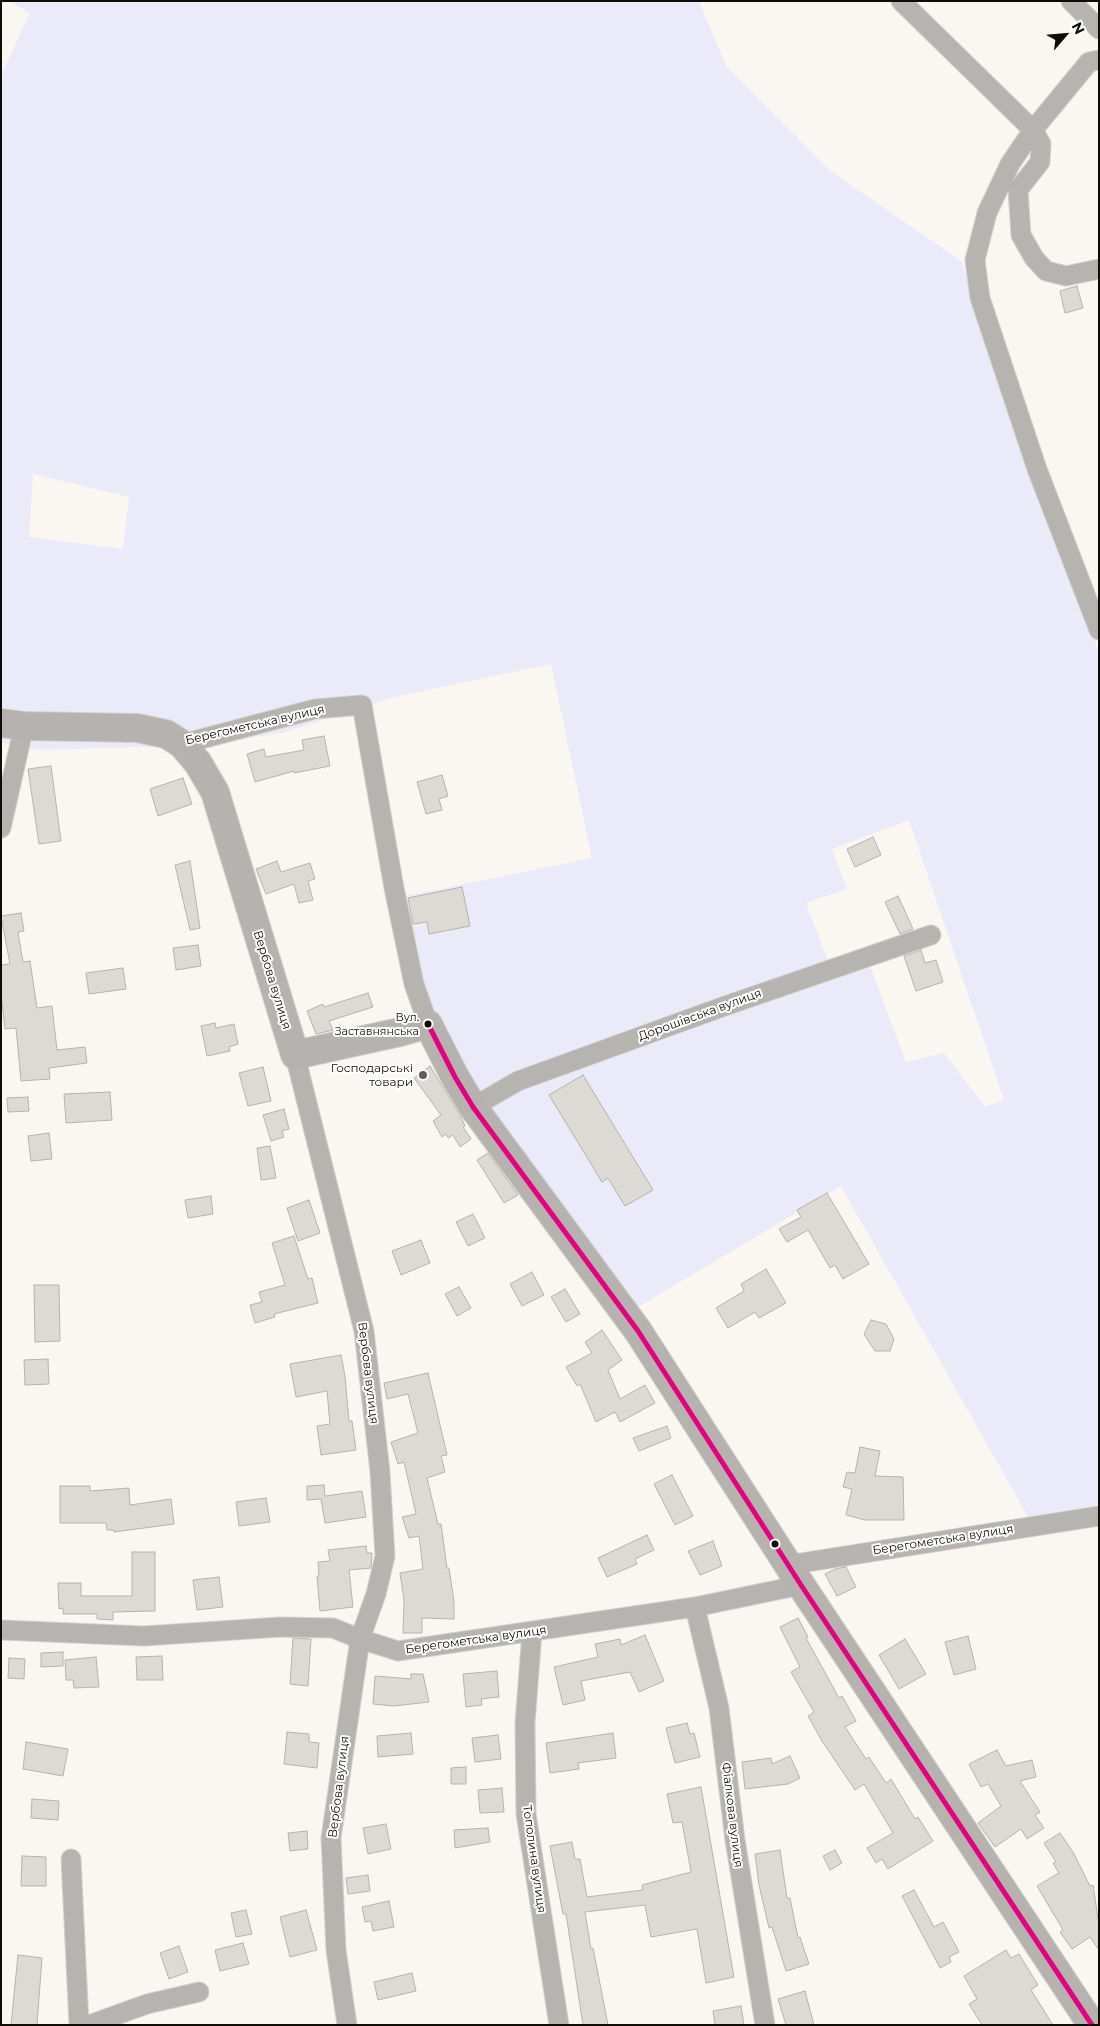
<!DOCTYPE html>
<html>
<head>
<meta charset="utf-8">
<style>
  body { margin:0 }
  #map { position:relative; width:1100px; height:2026px; overflow:hidden; background:#faf6f2; font-family:Montserrat,sans-serif }
  canvas { display:block }
  .frame { position:absolute; inset:0; border:2px solid #0f0c07; pointer-events:none }
  .north { position:absolute; left:1040px; top:10px; width:50px; height:50px; -webkit-text-stroke:4px #fff; paint-order:stroke; rotate:63deg; font-size:14px; font-weight:700; line-height:20px; text-align:center; color:#0f0c07 }
  .north::after { content:''; display:block; margin:auto; width:18px; height:22px; background:#0f0c07; clip-path:polygon(50% 0,100% 100%,50% 72%,0 100%) }
</style>
</head>
<body>
<div id="map">
<canvas width="1100" height="2026"></canvas>
<div class="frame"></div>
<div class="north">N</div>
</div>
<script>
const context = document.querySelector('canvas').getContext('2d');
context.lineJoin = 'round';
function fill(path, color) { context.fillStyle = color; context.fill(path, 'evenodd'); }
const shape = rows => new Path2D(rows.map(r => 'M' + r).join(''));
function trace(path, color, width, dash) { context.strokeStyle = color; context.lineWidth = width; context.lineCap = dash ? 'butt' : 'round'; context.setLineDash(dash || []); context.stroke(path); }
function drawText(font, color, halo, rows, align = 'center') {
  context.font = font + ' Montserrat,sans-serif'; context.lineWidth = 4; context.setLineDash([]); context.textBaseline = 'middle'; context.strokeStyle = halo; context.fillStyle = color; for (const [text, x, y, turn = 0] of rows) {
    context.save(); context.translate(x, y); context.rotate((+turn || 0) * Math.PI / 180); context.textAlign = isNaN(turn) ? turn : align; if (halo) context.strokeText(text, 0, 0); context.fillText(text, 0, 0); context.restore();
  }
}
const green = shape([
  [9,1,699,1,726,66,829,170,961,261,1099,653,1099,1514,1031,1522,841,1186,623,1316,427,1035,401,897,592,858,551,664,390,698,286,732,207,745,39,750,1,742,1,76,30,13],
  [33,474,129,497,123,549,29,537],
  [909,820,1004,1100,985,1107,944,1053,906,1062,865,953,829,964,806,903,847,889,832,849]
]);
const building = shape([
  [1077,286,1083,308,1065,313,1060,291,1077,286],
  [324,736,330,766,294,773,294,771,255,782,247,754,264,749,266,757,304,750,302,740,324,736],
  [51,766,61,841,39,844,28,769,51,766],
  [442,775,448,796,439,799,442,810,426,814,417,782,442,775],
  [183,778,192,804,158,816,150,789,183,778],
  [873,837,881,855,855,867,847,849,873,837],
  [190,861,200,928,190,930,175,865,190,861],
  [277,861,281,872,310,863,315,879,308,881,313,900,299,903,294,884,266,894,256,869,277,861],
  [462,887,470,926,429,934,427,922,413,924,408,898,462,887],
  [898,896,913,929,900,934,885,902,898,896],
  [21,913,24,931,18,932,23,962,30,961,37,1008,52,1006,57,1050,85,1047,87,1063,49,1068,50,1079,21,1081,16,1028,5,1029,1,994,1,965,10,964,1,916,21,913],
  [198,945,201,966,176,970,173,948,198,945],
  [921,950,925,963,936,960,943,982,916,991,904,956,921,950],
  [123,968,126,989,89,994,86,973,123,968],
  [368,993,373,1007,329,1021,333,1030,316,1034,307,1011,323,1004,324,1007,368,993],
  [215,1023,216,1028,234,1024,238,1044,229,1047,230,1051,207,1056,201,1026,215,1023],
  [430,1066,460,1115,465,1126,463,1127,471,1139,460,1147,453,1135,448,1138,446,1134,442,1137,433,1121,441,1115,414,1078,430,1066],
  [263,1067,271,1101,248,1106,239,1073,263,1067],
  [583,1075,653,1190,625,1206,608,1178,602,1182,549,1095,583,1075],
  [110,1092,112,1120,66,1123,64,1094,110,1092],
  [28,1097,29,1111,8,1112,7,1098,28,1097],
  [284,1109,289,1129,282,1131,284,1137,271,1141,263,1115,284,1109],
  [49,1133,52,1159,31,1161,28,1136,49,1133],
  [270,1146,276,1178,261,1180,257,1148,270,1146],
  [488,1153,518,1195,504,1203,477,1160,488,1153],
  [827,1193,869,1264,843,1279,835,1265,830,1268,808,1230,787,1242,779,1229,801,1217,797,1210,827,1193],
  [211,1196,213,1214,188,1218,185,1200,211,1196],
  [309,1200,320,1233,298,1241,287,1208,309,1200],
  [473,1214,485,1238,468,1246,456,1222,473,1214],
  [294,1236,308,1279,312,1278,318,1303,274,1314,275,1317,255,1323,250,1305,262,1302,259,1292,285,1285,272,1243,294,1236],
  [421,1240,430,1263,401,1275,392,1251,421,1240],
  [766,1269,786,1303,759,1318,755,1312,728,1328,716,1308,744,1291,741,1284,766,1269],
  [532,1272,544,1295,522,1306,510,1284,532,1272],
  [34,1285,59,1285,60,1341,35,1342,34,1285],
  [459,1287,471,1308,457,1316,445,1294,459,1287],
  [565,1289,580,1314,566,1322,551,1297,565,1289],
  [871,1320,886,1324,894,1339,890,1351,875,1351,864,1334,871,1320],
  [602,1330,622,1360,608,1370,620,1399,645,1385,655,1403,620,1422,615,1412,596,1422,580,1384,577,1386,566,1367,592,1353,585,1342,602,1330],
  [341,1355,345,1376,349,1421,352,1421,356,1450,321,1455,317,1426,330,1424,327,1391,296,1397,290,1364,341,1355],
  [48,1359,49,1384,25,1385,24,1360,48,1359],
  [428,1373,447,1455,441,1456,445,1472,427,1478,438,1524,441,1524,447,1568,449,1568,454,1601,454,1619,422,1618,422,1633,403,1633,404,1600,400,1573,423,1569,419,1536,409,1538,402,1517,416,1514,404,1462,398,1464,391,1442,418,1433,408,1394,387,1399,384,1383,428,1373],
  [667,1426,671,1438,639,1451,633,1438,667,1426],
  [860,1447,880,1451,875,1476,903,1477,904,1520,865,1520,846,1515,852,1489,843,1487,847,1472,855,1473,860,1447],
  [672,1475,693,1516,675,1525,654,1484,672,1475],
  [324,1485,325,1496,362,1491,366,1517,325,1523,321,1499,307,1500,307,1486,324,1485],
  [60,1486,90,1486,90,1491,129,1488,130,1505,171,1499,174,1524,114,1532,114,1530,107,1530,106,1523,60,1523,60,1486],
  [266,1498,270,1522,239,1526,236,1502,266,1498],
  [647,1535,654,1550,635,1559,637,1564,607,1577,598,1558,647,1535],
  [713,1541,722,1566,700,1575,688,1551,713,1541],
  [366,1546,367,1553,372,1553,371,1568,349,1570,353,1607,320,1611,317,1576,319,1576,318,1562,330,1561,328,1550,366,1546],
  [132,1552,155,1552,155,1611,113,1612,113,1620,97,1619,97,1614,63,1614,63,1608,59,1609,58,1583,81,1583,81,1596,132,1596,132,1552],
  [846,1567,856,1587,837,1596,825,1574,835,1569,846,1567],
  [219,1577,223,1607,197,1610,193,1580,219,1577],
  [798,1618,808,1637,806,1638,839,1698,842,1696,856,1721,845,1727,866,1759,869,1757,886,1783,891,1779,915,1819,918,1817,933,1841,888,1869,882,1859,876,1863,867,1848,893,1833,864,1784,855,1790,822,1741,808,1716,814,1712,791,1672,800,1667,780,1627,798,1618],
  [645,1635,664,1681,639,1692,630,1672,581,1681,585,1700,563,1705,554,1667,598,1657,595,1644,620,1639,621,1645,645,1635],
  [968,1636,976,1669,954,1675,945,1642,968,1636],
  [293,1638,311,1639,308,1686,290,1684,293,1638],
  [905,1639,926,1674,899,1689,879,1655,905,1639],
  [63,1652,63,1666,41,1667,41,1653,63,1652],
  [162,1656,163,1680,137,1680,136,1657,162,1656],
  [96,1657,99,1687,74,1688,73,1680,66,1680,65,1660,96,1657],
  [9,1658,25,1659,24,1679,8,1678,9,1658],
  [497,1671,499,1697,481,1699,482,1705,466,1707,463,1674,497,1671],
  [411,1674,423,1674,429,1702,394,1706,373,1704,375,1676,411,1679,411,1674],
  [687,1723,690,1734,694,1733,700,1757,675,1763,666,1728,687,1723],
  [287,1732,309,1734,309,1742,319,1743,317,1768,284,1764,287,1732],
  [411,1733,413,1754,378,1757,377,1736,411,1733],
  [613,1733,616,1758,578,1763,579,1769,550,1773,546,1743,613,1733],
  [498,1735,501,1759,475,1762,472,1738,498,1735],
  [26,1742,68,1749,63,1776,23,1769,26,1742],
  [997,1750,1006,1766,1032,1760,1036,1777,1020,1781,1040,1812,1035,1815,1044,1828,1027,1839,1021,1829,995,1847,978,1823,1001,1806,988,1784,981,1787,969,1764,997,1750],
  [790,1756,800,1778,788,1784,745,1789,742,1762,771,1758,772,1764,790,1756],
  [466,1767,466,1784,451,1784,451,1768,466,1767],
  [701,1787,734,1977,706,1983,697,1929,651,1937,645,1905,585,1912,591,1949,593,1948,608,2025,583,2025,566,1914,563,1914,550,1846,572,1842,575,1859,580,1859,587,1897,643,1890,642,1885,691,1872,682,1822,673,1823,667,1794,701,1787],
  [502,1788,504,1812,480,1813,478,1790,502,1788],
  [32,1799,59,1801,58,1820,31,1818,32,1799],
  [386,1824,391,1849,368,1854,363,1828,386,1824],
  [488,1828,490,1842,455,1848,454,1830,488,1828],
  [307,1831,308,1849,290,1851,288,1833,307,1831],
  [1060,1833,1073,1852,1090,1886,1093,1885,1099,1925,1099,1950,1090,1937,1072,1949,1060,1932,1063,1930,1037,1886,1059,1873,1053,1863,1056,1862,1044,1843,1060,1833],
  [780,1850,787,1898,790,1898,798,1938,800,1937,809,1964,786,1971,772,1927,769,1928,759,1885,755,1854,780,1850],
  [835,1850,842,1863,830,1870,823,1856,835,1850],
  [22,1856,46,1857,46,1886,21,1886,22,1856],
  [368,1875,370,1891,348,1894,346,1878,368,1875],
  [914,1890,934,1927,943,1922,959,1952,949,1957,951,1962,940,1968,902,1896,914,1890],
  [389,1901,394,1927,373,1931,371,1921,365,1922,362,1907,389,1901],
  [246,1910,252,1934,236,1937,231,1913,246,1910],
  [306,1910,317,1950,290,1957,280,1917,306,1910],
  [243,1943,249,1964,220,1971,215,1950,243,1943],
  [179,1946,188,1972,169,1979,160,1953,179,1946],
  [1006,1950,1011,1958,1019,1954,1038,1985,1031,1990,1053,2025,982,2025,969,2004,977,1999,964,1976,1006,1950],
  [18,1955,42,1958,37,2025,11,2025,18,1955],
  [412,1973,416,1991,378,2000,374,1982,412,1973],
  [805,1991,814,2025,786,2025,778,1999,805,1991],
  [741,2006,744,2025,715,2025,713,2011,741,2006]
]);
const street = shape([
  [901,1,1033,130,1041,144,1040,162,1018,190,1021,235,1034,258,1046,271,1066,276,1099,269],
  [1071,1,1099,29],
  [1099,60,1089,62,1033,130,1010,164,987,213,975,260,980,298,1037,469,1099,630],
  [182,744,315,709,362,705,394,888,414,984,428,1024],
  [1,828,24,726],
  [295,1055,364,1331,380,1472,385,1556,376,1594,360,1639,331,1838,336,1950,347,2025],
  [473,1107,518,1081,722,1007,931,935],
  [788,1565,1099,1516],
  [695,1607,719,1708,735,1840,765,2025],
  [1,1630,144,1636,280,1627,333,1628,360,1639,398,1651,695,1607,801,1585],
  [532,1632,525,1723,526,1814,559,2025],
  [71,1859,79,2025],
  [89,2025,147,2004,199,1992]
]);
const secondary = shape([
  [1,723,24,726,137,728,166,734,182,744,198,763,215,792,295,1055,400,1032,428,1024,455,1077,473,1107,638,1331,801,1585,1092,2025]
]);
const bus1 = shape([
  [428,1024,455,1077,473,1107,638,1331,801,1585,1092,2025]
]);
const markers = [
  [428,1024,4.5,"#0f0c07"],
  [423,1075,5,"#615e59"],
  [775,1544,4.5,"#0f0c07"]
];
const busNames = [
  ["Вул.",419,1018],
  ["Заставнянська",419,1032]
];
const streetNames = [
  ["Берегометська вулиця",255,725,-13],
  ["Вербова вулиця",272,980,73],
  ["Дорошівська вулиця",700,1015,-20],
  ["Вербова вулиця",368,1373,83],
  ["Берегометська вулиця",943,1540,-9],
  ["Берегометська вулиця",476,1640,-8],
  ["Вербова вулиця",339,1787,-83],
  ["Фіалкова вулиця",732,1815,83],
  ["Тополина вулиця",534,1859,82]
];
const poiNames = [
  ["Господарські",413,1068],
  ["товари",413,1082]
];
fill(green, '#ebeaf8');
fill(building, '#ddd9d5');
trace(building, '#b6b2ad', 1);
trace(street, '#d4d1cd', 21);
trace(secondary, '#d4d1cd', 30);
trace(street, '#b5b4b1', 19);
trace(secondary, '#b5b2b0', 28);
trace(bus1, '#e5007d', 5);
for (const [x, y, r, color] of markers) { const dot = new Path2D(); dot.arc(x, y, r, 0, 2 * Math.PI); context.fillStyle = color; context.fill(dot); trace(dot, '#fff', 2); }
drawText('11px', '#0f0c07', '#fff', busNames, 'right');
drawText('12px', '#0f0c07', '#fff', streetNames);
drawText('12px', '#0f0c07', '#fff', poiNames, 'right');
</script>
</body>
</html>
